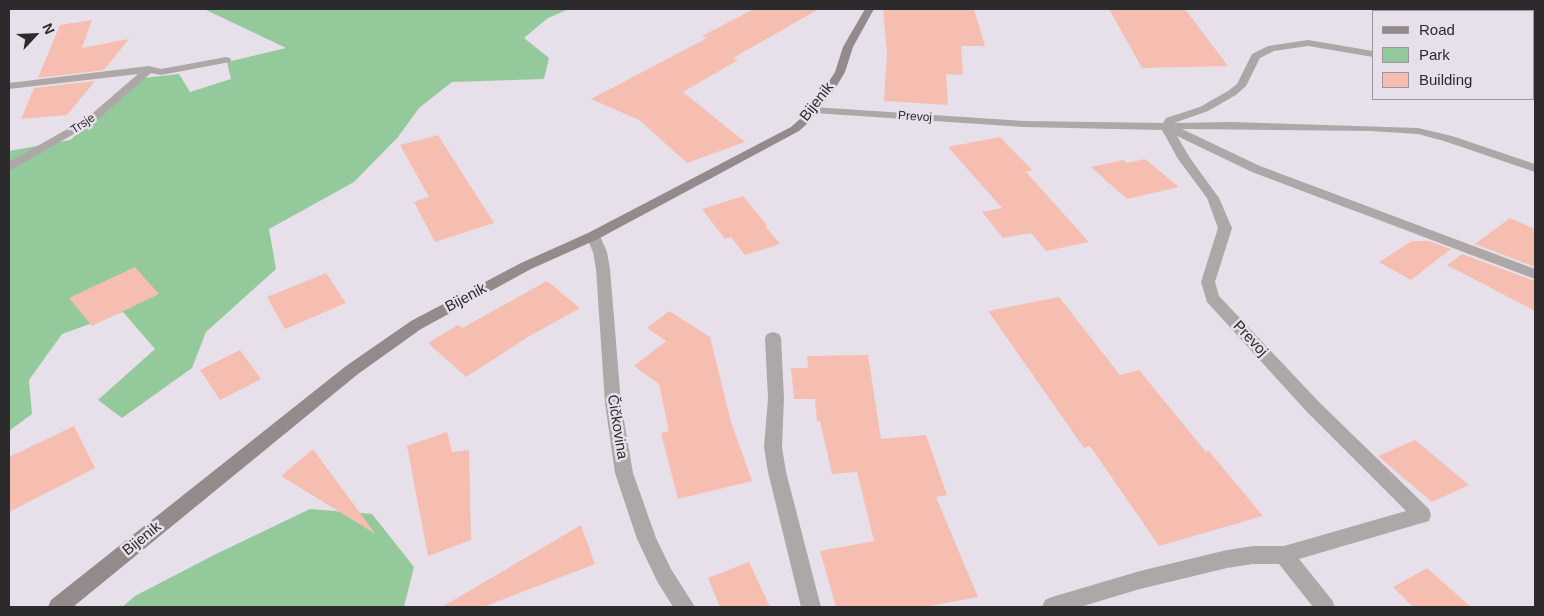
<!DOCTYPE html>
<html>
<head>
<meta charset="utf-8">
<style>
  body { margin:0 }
  #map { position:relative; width:1544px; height:616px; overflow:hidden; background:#e7e0ea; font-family:Helvetica,sans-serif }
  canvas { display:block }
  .frame { position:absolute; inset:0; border:10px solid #2c2a2d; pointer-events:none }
  .legend { position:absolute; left:1372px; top:10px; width:162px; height:90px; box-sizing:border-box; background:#e7e0ea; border:1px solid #9c979e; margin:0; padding:6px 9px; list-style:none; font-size:15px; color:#2c2a2d }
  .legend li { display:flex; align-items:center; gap:10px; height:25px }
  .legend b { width:25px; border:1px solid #9c979e }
  .north { position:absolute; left:10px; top:10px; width:50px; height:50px; -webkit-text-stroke:4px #e7e0ea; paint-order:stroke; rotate:65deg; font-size:14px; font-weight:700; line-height:20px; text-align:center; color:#2c2a2d }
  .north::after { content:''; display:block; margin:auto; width:18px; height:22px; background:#2c2a2d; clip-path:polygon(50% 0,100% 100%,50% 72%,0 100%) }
</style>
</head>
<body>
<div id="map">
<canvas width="1544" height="616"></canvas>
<div class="frame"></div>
<ul class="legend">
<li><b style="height:6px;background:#938a8b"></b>Road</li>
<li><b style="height:14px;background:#94c99c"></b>Park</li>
<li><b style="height:14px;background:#f6beb1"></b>Building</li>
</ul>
<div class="north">N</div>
</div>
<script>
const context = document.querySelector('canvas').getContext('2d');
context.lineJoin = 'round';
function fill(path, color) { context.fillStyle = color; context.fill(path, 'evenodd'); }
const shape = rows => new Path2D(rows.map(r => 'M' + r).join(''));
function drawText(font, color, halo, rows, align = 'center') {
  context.font = font + ' Helvetica,sans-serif'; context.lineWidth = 5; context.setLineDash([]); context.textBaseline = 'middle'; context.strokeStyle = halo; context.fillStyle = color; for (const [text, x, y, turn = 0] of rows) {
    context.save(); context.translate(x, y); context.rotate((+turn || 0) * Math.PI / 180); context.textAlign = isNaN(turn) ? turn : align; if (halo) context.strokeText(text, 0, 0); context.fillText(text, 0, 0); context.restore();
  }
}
const green = shape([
  [204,9,569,9,548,18,524,38,549,58,544,79,452,82,419,108,398,137,354,182,269,229,276,269,206,332,192,368,122,418,98,400,155,349,123,312,62,334,29,380,32,414,9,431,9,151,70,140,143,78,179,74,190,92,231,79,227,62,286,48],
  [310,509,372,514,414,567,404,607,122,607,135,596,216,554]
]);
const building = shape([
  [754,9,819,9,733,58,738,60,683,92,745,142,687,163,639,120,591,99,707,38,702,36],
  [883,9,974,9,985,46,961,46,963,75,946,74,948,105,884,101,887,52],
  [1109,9,1185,9,1228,66,1142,68],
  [92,20,82,48,129,39,104,70,38,78,60,25],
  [95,81,67,115,21,119,34,88],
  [438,135,494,223,435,242,414,202,429,197,400,145],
  [1000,137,1032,170,1026,172,1089,242,1046,251,1031,233,1003,238,982,212,1002,208,948,147],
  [1145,159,1179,187,1127,199,1091,167,1123,160,1127,163],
  [743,196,767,225,765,226,780,244,745,255,731,237,725,239,702,209],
  [1510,218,1535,229,1535,267,1475,244],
  [1412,241,1429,241,1451,249,1411,280,1379,262],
  [1462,254,1535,281,1535,311,1447,265],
  [135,267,159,294,92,326,69,298],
  [326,273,346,303,285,329,267,297],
  [547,281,580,308,528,337,466,377,428,343,458,325,462,328],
  [1059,297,1120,375,1139,370,1206,452,1209,451,1263,516,1159,546,1090,446,1084,448,988,311],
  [669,311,710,337,731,422,752,481,678,499,661,433,669,431,659,384,634,366,666,341,647,328],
  [240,350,261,379,220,400,200,370],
  [868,355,881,439,926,435,947,495,936,497,978,597,925,607,836,607,820,551,874,541,857,472,832,474,820,421,817,422,815,399,794,399,791,368,808,368,807,356],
  [74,426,95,468,9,512,9,457],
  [447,432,452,452,469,450,471,540,428,556,407,446],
  [1415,440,1469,485,1432,502,1378,456],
  [313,449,374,532,374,533,281,476],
  [581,525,595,564,483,607,442,607],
  [749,562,770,607,720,607,708,578],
  [1427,568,1471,607,1413,607,1393,587]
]);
const minor = shape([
  [1408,9,1421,9,1423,11,1410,11,1408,9],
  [1535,16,1535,25,1533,26,1533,17,1535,16],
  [1308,40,1373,51,1373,57,1308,46,1274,51,1260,58,1246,86,1236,95,1208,111,1174,123,1232,122,1418,128,1452,136,1535,164,1535,172,1444,141,1418,134,1370,131,1182,129,1260,166,1535,269,1535,279,1252,172,1177,136,1190,158,1219,198,1232,228,1215,282,1219,296,1319,402,1429,509,1431,515,1429,521,1422,523,1299,559,1332,600,1335,607,1313,607,1279,564,1253,564,1227,568,1140,589,1080,607,1042,607,1045,600,1052,597,1140,571,1227,550,1253,546,1284,546,1406,511,1307,412,1207,302,1201,282,1218,228,1207,198,1178,159,1162,130,1024,127,814,113,808,110,814,107,1024,121,1163,123,1166,118,1200,107,1228,91,1237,84,1252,54,1268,46,1308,40],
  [226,57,230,58,231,60,230,62,161,75,151,73,95,122,9,171,9,162,87,118,138,74,9,89,9,83,149,66,161,69,226,57],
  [593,232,600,236,607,252,610,269,621,403,633,473,656,538,671,569,695,607,673,607,657,581,637,539,615,473,605,403,596,269,593,252,586,236,593,232],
  [773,332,779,334,781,338,784,398,782,447,786,472,821,607,801,607,768,472,764,447,768,398,765,338,767,334,773,332]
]);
const secondary = shape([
  [865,9,874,9,853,47,845,72,833,92,809,122,799,131,598,239,531,269,421,329,358,374,73,607,48,607,51,600,346,366,411,321,521,263,588,233,791,127,801,118,824,89,835,72,843,47,865,9]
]);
const farStreetnames = [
  ["Prevoj",915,117,4],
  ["Trsje",83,124,-34]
];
const streetNames = [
  ["Bijenik",817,102,-52],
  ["Bijenik",466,298,-28],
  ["Prevoj",1250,339,47],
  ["Čičkovina",617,427,81],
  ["Bijenik",142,539,-39]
];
fill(green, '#94c99c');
fill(building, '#f6beb1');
fill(minor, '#ada7a8');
fill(secondary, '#938a8b');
drawText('12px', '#2c2a2d', '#e7e0ea', farStreetnames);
drawText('15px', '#2c2a2d', '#e7e0ea', streetNames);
</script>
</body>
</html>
